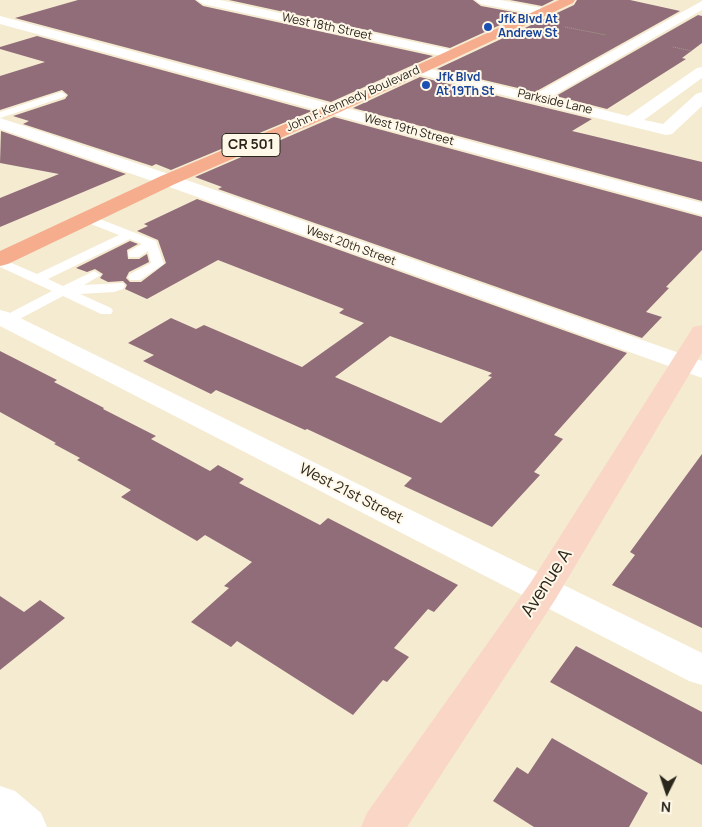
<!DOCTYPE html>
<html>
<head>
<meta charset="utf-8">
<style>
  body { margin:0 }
  #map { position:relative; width:702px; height:827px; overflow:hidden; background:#f5ebd1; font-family:Manrope,sans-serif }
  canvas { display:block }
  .north { position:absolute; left:642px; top:767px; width:50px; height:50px; -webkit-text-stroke:4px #fff8e9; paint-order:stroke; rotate:184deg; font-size:14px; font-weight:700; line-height:20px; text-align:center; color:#2a261c }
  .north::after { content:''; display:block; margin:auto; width:18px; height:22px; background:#2a261c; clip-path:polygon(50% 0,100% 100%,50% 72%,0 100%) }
</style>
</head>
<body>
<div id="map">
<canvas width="702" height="827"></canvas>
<div class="north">N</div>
</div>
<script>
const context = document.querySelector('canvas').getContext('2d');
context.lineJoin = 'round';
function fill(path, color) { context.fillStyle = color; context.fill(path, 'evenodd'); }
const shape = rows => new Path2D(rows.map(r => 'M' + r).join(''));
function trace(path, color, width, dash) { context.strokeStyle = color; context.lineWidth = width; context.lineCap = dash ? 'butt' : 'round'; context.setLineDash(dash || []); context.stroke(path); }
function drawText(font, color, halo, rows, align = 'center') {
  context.font = font + ' Manrope,sans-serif'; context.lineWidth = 4; context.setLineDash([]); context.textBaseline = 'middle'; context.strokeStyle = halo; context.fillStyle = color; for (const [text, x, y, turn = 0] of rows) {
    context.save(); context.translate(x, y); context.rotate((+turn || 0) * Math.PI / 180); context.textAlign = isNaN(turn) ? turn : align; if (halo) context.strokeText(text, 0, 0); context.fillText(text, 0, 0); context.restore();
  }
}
const building = shape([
  [78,0,195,0,203,6,433,56,331,102,15,18],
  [229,0,473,0,481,6,524,14,450,48],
  [510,0,554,0,542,6],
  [577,0,630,0,680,11,535,92,437,69,574,5],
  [698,15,702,16,702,43,682,58,686,59,607,109,556,96],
  [37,36,312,111,171,170,156,164,152,166,23,124,29,121,13,116,65,99,68,95,62,90,0,110,0,76,45,62,0,49,0,47],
  [420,77,592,119,572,131,702,162,702,201,353,108],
  [334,117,702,217,702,250,666,287,669,288,646,312,662,317,642,338,218,189,222,187,195,177],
  [1,131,126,174,0,227,0,198,59,174,0,163],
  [197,199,627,353,554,435,563,439,534,472,540,475,492,527,404,486,412,478,307,429,305,430,216,390,211,394,143,361,154,355,128,343,171,318,196,329,204,325,302,367,364,323,339,313,344,309,218,260,147,299,125,289,127,285,123,281,108,282,100,278,103,274,95,269,87,272,76,268,130,241,138,244,127,250,128,259,139,259,147,254,149,262,129,272,126,278,130,282,141,282,166,263,158,240,137,231,148,226,144,224],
  [390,336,492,373,488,376,492,377,441,423,335,377],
  [0,351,57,380,54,382,104,408,103,409,156,436,151,439,210,471,218,465,244,479,239,483,320,525,328,518,458,585,434,612,428,609,394,648,409,657,387,682,383,680,353,715,237,641,231,647,191,622,229,588,224,586,252,562,205,535,197,541,121,497,131,490,77,460,80,458,54,444,56,443,0,412],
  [702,454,702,628,612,585,635,555,630,552],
  [0,596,24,612,40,600,65,618,0,670],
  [576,646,702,712,702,765,550,682],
  [552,738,648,793,629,827,534,827,493,801,517,767,528,774]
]);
const path = shape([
  [565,27,606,35],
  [673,47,692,51]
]);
const lane = shape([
  [61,92,66,95,64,97,0,118,0,112,61,92],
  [87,214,156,241,164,264,140,280,130,280,128,277,130,274,151,263,148,251,139,257,129,257,128,254,129,251,142,244,130,239,48,279,63,286,94,271,101,275,84,285,123,283,125,286,123,289,114,292,80,294,111,308,113,311,111,314,101,314,63,296,12,323,2,323,0,320,2,317,52,291,0,267,0,258,37,274,119,235,83,221,81,218,87,214]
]);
const street = shape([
  [197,0,220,0,451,50,456,51,458,54,456,57,451,58,203,4,197,0],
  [475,0,500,0,543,8,549,12,543,16,481,4,475,0],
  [702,1,702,10,551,97,628,116,697,68,702,67,702,78,644,120,663,124,696,94,702,92,702,106,672,134,666,135,413,73,411,70,413,67,418,66,535,94,702,1],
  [0,16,702,203,702,215,0,24,0,16],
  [0,118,175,176,702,361,702,378,161,184,0,129,0,118],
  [0,310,8,312,702,653,702,685,689,681,0,326,0,310],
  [0,786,15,791,41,813,47,827,0,827,0,786]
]);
const secondary = shape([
  [702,325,702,353,555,600,407,827,361,827,367,813,531,582,690,332,693,327,702,325]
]);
const primary = shape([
  [559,0,575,0,573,3,340,112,175,184,8,264,0,266,0,251,161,176,328,106,559,0]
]);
const markers = [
  [488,27,5,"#1a4fb4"],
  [426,85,5,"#1a4fb4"]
];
const farTransitnames = [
  ["Jfk Blvd At",498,20],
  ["Andrew St",498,34],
  ["Jfk Blvd",436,78],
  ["At 19Th St",436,92]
];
const farStreetnames = [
  ["West 18th Street",327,27,12],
  ["John F. Kennedy Boulevard",353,99,-24],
  ["Parkside Lane",555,102,13],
  ["West 19th Street",409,130,15],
  ["West 20th Street",351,246,20]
];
const shields = [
  [251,145,58]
];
const shieldNames = [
  ["CR 501",251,145]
];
const streetNames = [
  ["West 21st Street",351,494,27]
];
const nearStreetnames = [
  ["Avenue A",547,583,-57]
];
fill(building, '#906d78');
trace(path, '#a69e8b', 1, [1, 1]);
fill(lane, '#fff');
fill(street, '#fff');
fill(secondary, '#fad6c7');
fill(primary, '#f5ad8e');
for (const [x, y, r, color] of markers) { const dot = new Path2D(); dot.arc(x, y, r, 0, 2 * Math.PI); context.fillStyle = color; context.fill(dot); trace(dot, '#fff8e9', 2); }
drawText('bold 12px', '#164399', '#fff8e9', farTransitnames, 'left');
drawText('12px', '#2a261c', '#fff8e9', farStreetnames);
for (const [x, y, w] of shields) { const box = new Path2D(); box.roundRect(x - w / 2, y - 11.5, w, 23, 4); context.fillStyle = '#fff8e9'; context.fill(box); trace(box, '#2a261c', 1); }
drawText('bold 14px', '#2a261c', null, shieldNames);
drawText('15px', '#2a261c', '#fff8e9', streetNames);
drawText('18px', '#2a261c', '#fff8e9', nearStreetnames);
</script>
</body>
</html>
